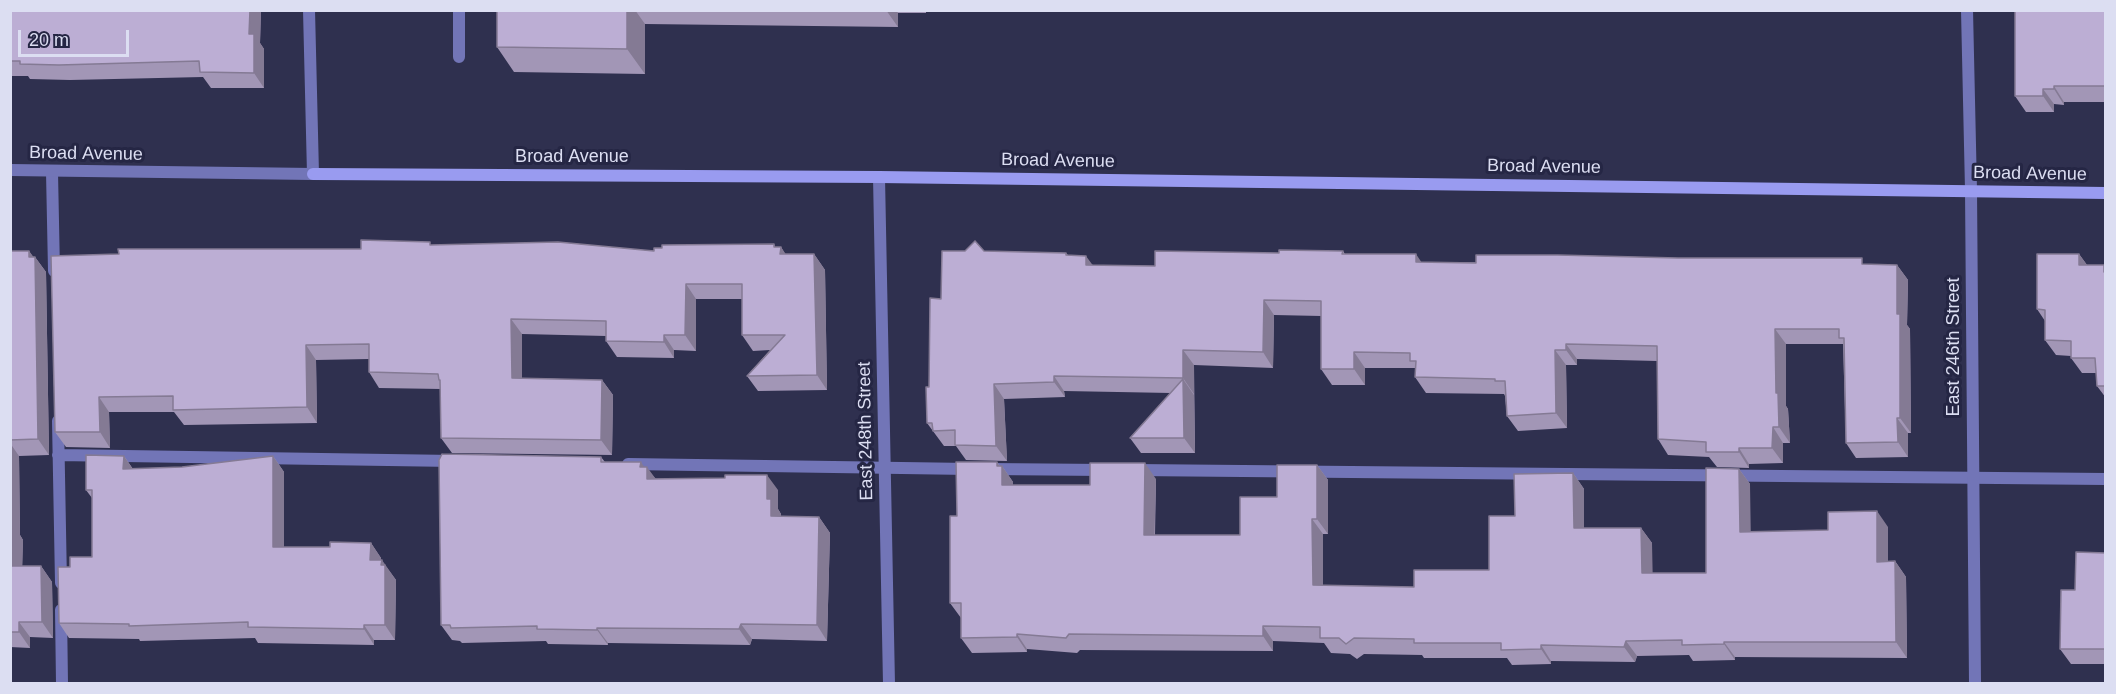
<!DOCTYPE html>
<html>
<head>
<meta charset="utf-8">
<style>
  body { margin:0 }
  #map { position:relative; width:2116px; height:694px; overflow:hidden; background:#2f304f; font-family:Arial,sans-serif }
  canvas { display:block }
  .frame { position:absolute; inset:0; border:12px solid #dcdef2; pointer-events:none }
  .scale { position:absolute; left:18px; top:30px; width:111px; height:27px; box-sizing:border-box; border:3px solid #dcdef2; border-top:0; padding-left:8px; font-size:18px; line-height:21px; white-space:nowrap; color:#dcdef2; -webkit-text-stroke:4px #252644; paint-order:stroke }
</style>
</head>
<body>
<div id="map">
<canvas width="2116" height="694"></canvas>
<div class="frame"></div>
<div class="scale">20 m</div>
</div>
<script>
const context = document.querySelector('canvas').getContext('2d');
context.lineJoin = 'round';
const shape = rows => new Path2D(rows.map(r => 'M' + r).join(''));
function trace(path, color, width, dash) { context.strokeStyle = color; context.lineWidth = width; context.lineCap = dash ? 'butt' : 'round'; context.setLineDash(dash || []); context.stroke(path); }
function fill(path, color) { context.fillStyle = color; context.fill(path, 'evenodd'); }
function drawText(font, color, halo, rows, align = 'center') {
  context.font = font + ' Arial,sans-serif'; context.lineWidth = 6; context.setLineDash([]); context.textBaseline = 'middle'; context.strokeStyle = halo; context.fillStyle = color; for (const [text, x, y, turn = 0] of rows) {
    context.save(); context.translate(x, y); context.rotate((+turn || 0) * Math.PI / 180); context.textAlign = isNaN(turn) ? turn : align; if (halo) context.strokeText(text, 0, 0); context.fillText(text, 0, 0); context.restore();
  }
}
const lane = shape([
  [459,57,459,10],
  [52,172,54,271],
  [58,421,61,583],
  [58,455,454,461],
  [628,464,970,469],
  [988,469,1105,470],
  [1135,470,2106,479],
  [61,610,62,684]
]);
const street = shape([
  [1967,10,1971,190,1975,684],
  [10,170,313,174,309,10],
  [879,177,889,684]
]);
const secondary = shape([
  [313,174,879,177,2106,193]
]);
const wall = shape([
  [10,10,261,10,260,43,264,49,264,88,211,88,203,77,70,80,30,79,28,76,10,76],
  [497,10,926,10,926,13,898,13,898,27,645,24,645,74,514,72,497,47],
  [2106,10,2106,102,2064,102,2064,105,2054,104,2054,112,2026,112,2015,96],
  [774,244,775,247,781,247,785,254,814,254,825,270,827,390,758,391,747,376,770,350,753,351,742,335,742,299,696,299,696,351,674,350,674,358,617,357,606,341,606,336,522,334,522,378,602,380,613,395,612,455,452,453,441,438,441,389,379,388,369,372,369,359,316,360,317,423,184,425,174,412,109,412,110,448,66,447,55,432,51,256,361,249,432,245,654,251],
  [10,251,29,251,33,257,35,257,46,272,49,455,19,456,20,535,23,540,22,566,41,566,52,582,53,638,30,637,30,648,10,647],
  [984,251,1066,253,1068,255,1093,265,1155,266,1279,253,1343,251,1345,254,1421,262,1897,265,1908,280,1907,325,1910,329,1911,433,1908,433,1908,457,1856,458,1846,443,1843,344,1786,344,1786,406,1788,409,1790,443,1783,443,1783,463,1749,464,1749,468,1717,467,1709,457,1668,455,1658,439,1657,361,1577,359,1577,365,1566,365,1567,428,1518,431,1507,416,1505,396,1504,394,1426,393,1415,377,1415,368,1365,368,1365,385,1332,385,1321,369,1321,316,1274,315,1273,368,1194,365,1195,453,1141,453,1130,438,1171,393,1064,391,1065,397,1004,399,1007,461,966,460,956,446,944,446,927,423,929,387,941,299],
  [2079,254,2087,265,2104,265,2106,266,2106,398,2097,386,2096,373,2082,373,2071,358,2071,356,2056,355,2045,340,2045,321,2037,309],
  [124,456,133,469,182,467,273,456,284,472,284,547,330,547,371,543,381,558,381,560,396,580,395,640,374,640,374,645,258,643,255,638,140,641,139,639,69,638,59,623,70,567,92,557,92,498,86,490],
  [601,457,605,462,644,467,656,479,778,490,778,509,781,514,781,516,819,517,830,533,827,641,752,639,750,645,608,643,608,645,548,644,546,641,462,643,460,641,452,640,441,625],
  [997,462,1000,466,1002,466,1013,482,1013,485,1090,485,1156,479,1155,535,1240,535,1277,497,1317,465,1328,480,1328,534,1323,534,1323,585,1414,587,1489,570,1515,516,1573,473,1584,489,1584,528,1641,528,1652,543,1652,573,1706,573,1739,469,1750,484,1750,532,1828,530,1888,527,1888,562,1895,561,1906,577,1907,658,1735,657,1735,660,1693,661,1689,655,1637,656,1635,662,1551,661,1551,664,1512,665,1507,658,1424,658,1422,655,1364,654,1357,659,1350,654,1331,653,1324,643,1273,641,1273,651,1080,650,1077,653,1027,649,1027,652,972,653,961,638,961,618,950,603,957,516],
  [2106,553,2106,664,2071,664,2060,649,2075,590]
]);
const shadedWall = shape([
  [250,10,261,10,260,43,264,49,264,88,254,73,249,34],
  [627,10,635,10,645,24,645,74,627,49],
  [886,10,896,10,898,13,898,27],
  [2054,86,2064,102,2064,105,2054,89],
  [2043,89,2054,104,2054,112,2043,96],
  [781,247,791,262,780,254],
  [29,251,35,259,35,257,46,272,49,455,38,439],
  [814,254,825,270,827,390,817,375],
  [1416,254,1426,269,1416,262],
  [2079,254,2090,269,2079,265],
  [1086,256,1097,271,1086,265],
  [1897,265,1908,280,1907,325,1910,329,1911,433,1900,418,1897,314],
  [686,284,696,299,696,351,685,335],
  [1264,300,1274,315,1273,368,1263,352],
  [511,319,522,334,522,393,512,378],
  [1775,329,1786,344,1786,406,1788,409,1790,443,1779,427,1776,393],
  [664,335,674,350,674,358,664,342],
  [1566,344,1577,359,1577,365,1566,350],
  [306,345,316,360,317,423,307,407],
  [1183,350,1194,365,1194,394,1183,378],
  [1555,350,1566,365,1567,428,1556,413],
  [1354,352,1365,368,1365,385,1354,369],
  [1054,376,1064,391,1065,397,1054,382],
  [1183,379,1194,395,1195,453,1184,438],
  [602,380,613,395,612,455,601,440],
  [994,384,1004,399,1007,461,996,446],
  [99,397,109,412,110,448,100,432],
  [1897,418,1908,433,1908,457,1898,442],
  [1773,427,1783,443,1783,463,1772,448],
  [10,443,19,456,20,535,23,540,22,581,11,566],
  [1739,448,1749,464,1749,468,1739,452],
  [124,456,134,471,123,469],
  [273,456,284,472,284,562,273,547],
  [641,462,647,471,647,467,658,482,647,479,640,467],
  [997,462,1002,470,1002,466,1013,482,1013,500,1002,485,997,466],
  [1145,463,1156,479,1154,550,1144,535],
  [1317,465,1328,480,1328,534,1317,519],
  [1739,469,1750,484,1751,547,1740,532],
  [1573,473,1584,489,1584,543,1574,528],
  [767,475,778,490,778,509,781,514,782,531,771,516,767,499],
  [1877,511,1888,527,1888,577,1877,562],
  [819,517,830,533,827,641,817,625],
  [1312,519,1323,534,1323,600,1313,585],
  [1641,528,1652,543,1653,589,1642,573],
  [371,543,381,558,381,576,370,560],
  [382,560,396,580,395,640,385,625],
  [1895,561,1906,577,1907,658,1896,642],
  [41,566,52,582,53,638,42,622],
  [19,622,30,637,30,648,19,632],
  [741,624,752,639,750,645,739,629],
  [364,625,374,640,374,645,364,629],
  [1263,626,1273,641,1273,651,1263,636],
  [597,628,608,643,608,645,597,630],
  [1017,634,1027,649,1027,652,1017,637],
  [1626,641,1637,656,1635,662,1624,647],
  [1724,642,1735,657,1735,660,1724,644],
  [1541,645,1551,661,1551,664,1541,649]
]);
const building = shape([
  [10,10,250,10,249,34,254,34,254,73,200,72,199,61,59,65,20,64,20,61,10,61,10,10],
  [497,10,627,10,627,49,497,47,497,10],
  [2015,10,2106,10,2106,86,2054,86,2054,89,2043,89,2043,96,2015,96,2015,10],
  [361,240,430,242,430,245,558,242,654,251,654,248,662,248,662,245,774,244,774,247,781,247,780,254,814,254,817,375,747,376,785,335,742,335,742,284,686,284,685,335,664,335,664,342,606,341,606,321,511,319,512,378,602,380,601,440,441,438,440,380,439,380,438,374,369,372,369,344,306,345,307,407,173,410,173,396,99,397,100,432,55,432,51,256,119,254,118,249,361,249,361,240],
  [975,241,984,251,1066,253,1066,255,1086,256,1086,265,1155,266,1155,251,1279,253,1279,250,1343,251,1342,254,1416,254,1416,262,1476,263,1476,255,1558,255,1678,258,1862,258,1862,264,1897,265,1897,314,1900,314,1900,418,1897,418,1898,442,1846,443,1844,338,1839,338,1839,329,1775,329,1776,393,1778,393,1779,427,1773,427,1772,448,1739,448,1739,452,1706,452,1706,442,1658,439,1657,346,1566,344,1566,350,1555,350,1556,413,1507,416,1505,381,1495,381,1495,379,1415,377,1416,361,1410,361,1410,353,1354,352,1354,369,1321,369,1321,301,1264,300,1263,352,1183,350,1183,378,1054,376,1054,382,994,384,996,446,955,445,955,430,933,431,932,423,927,423,926,387,929,387,930,298,941,299,942,251,965,251,975,241],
  [10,251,29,251,29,257,35,257,38,439,10,440,10,251],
  [2037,254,2079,254,2079,265,2104,265,2104,272,2106,272,2106,386,2097,386,2095,358,2071,358,2071,341,2045,340,2045,310,2037,309,2037,254],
  [1183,379,1184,438,1130,438,1183,379],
  [442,454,601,457,601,462,641,462,640,467,647,467,647,479,725,478,725,475,767,475,767,499,771,499,771,516,819,517,817,625,741,624,739,629,597,628,597,630,537,629,537,626,451,628,450,625,441,625,439,460,442,454],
  [86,455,124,456,123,469,182,467,273,456,273,547,330,547,330,542,371,543,370,560,382,560,381,565,385,565,385,625,364,625,364,629,248,627,248,622,129,626,129,624,59,623,58,567,70,567,70,557,92,557,92,490,86,490,86,455],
  [956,462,997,462,997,466,1002,466,1002,485,1090,485,1090,463,1145,463,1144,535,1240,535,1240,497,1277,497,1277,465,1317,465,1317,519,1312,519,1313,585,1414,587,1414,570,1489,570,1489,516,1515,516,1514,474,1573,473,1574,528,1641,528,1642,573,1706,573,1706,468,1739,469,1740,532,1828,530,1828,512,1877,511,1877,562,1895,561,1896,642,1724,642,1724,644,1682,645,1682,640,1626,641,1624,647,1541,645,1541,649,1501,650,1501,643,1414,643,1414,639,1354,638,1346,644,1339,638,1320,638,1320,627,1263,626,1263,636,1069,634,1066,638,1017,634,1017,637,961,638,961,603,950,603,950,516,957,516,956,462],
  [10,525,12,525,11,566,41,566,42,622,19,622,19,632,10,632,10,525],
  [2076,552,2106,553,2106,649,2060,649,2061,590,2075,590,2076,552]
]);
const streetNames = [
  ["Broad Avenue",86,154,1],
  ["Broad Avenue",572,157],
  ["Broad Avenue",1058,161,1],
  ["Broad Avenue",1544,167,1],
  ["Broad Avenue",2030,174,1],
  ["East 246th Street",1954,347,-90],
  ["East 248th Street",866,431,-91]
];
trace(lane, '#7275b7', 12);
trace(street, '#7275b7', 12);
trace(secondary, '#999bf0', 12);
fill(wall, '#a296b6');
fill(shadedWall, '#847a94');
fill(building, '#bcaed4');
trace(building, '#847a94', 1.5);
drawText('18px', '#dcdef2', '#252644', streetNames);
</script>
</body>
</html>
